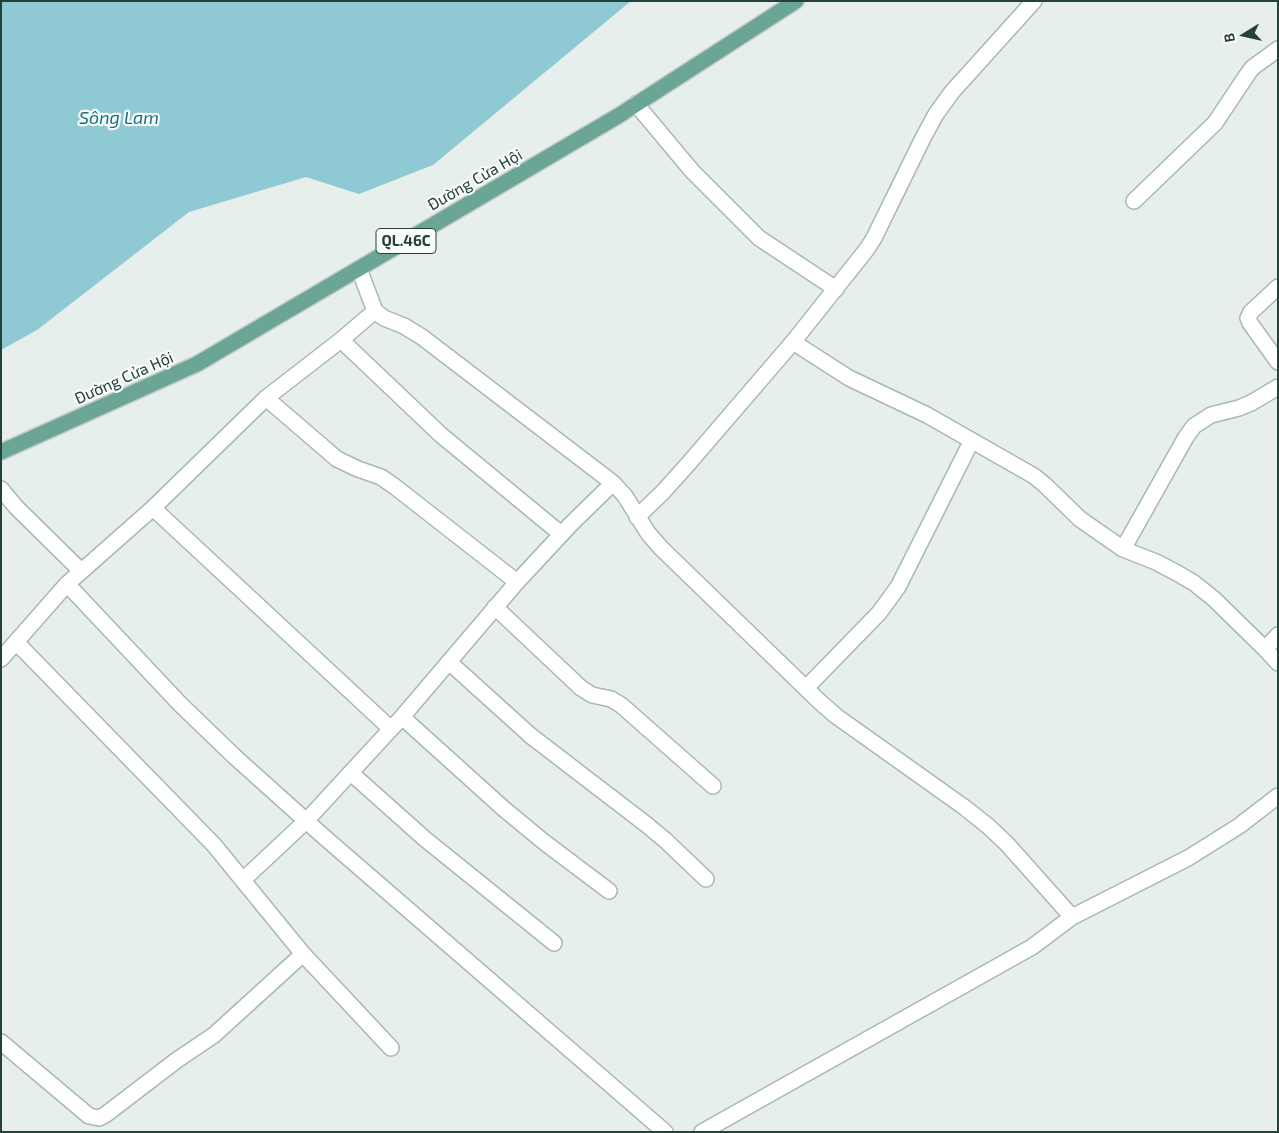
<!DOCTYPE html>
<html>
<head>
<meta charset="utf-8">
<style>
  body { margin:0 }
  #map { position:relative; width:1279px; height:1133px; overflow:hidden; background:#e6efeb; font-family:"Exo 2",sans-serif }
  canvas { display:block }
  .frame { position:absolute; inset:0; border:2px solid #24423a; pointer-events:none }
  .north { position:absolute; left:1219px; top:10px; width:50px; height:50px; -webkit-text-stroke:4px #f7fbf9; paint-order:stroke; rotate:260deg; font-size:14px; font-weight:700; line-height:20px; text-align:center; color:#24423a }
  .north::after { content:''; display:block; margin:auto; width:18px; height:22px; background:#24423a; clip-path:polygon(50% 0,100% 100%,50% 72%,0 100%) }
</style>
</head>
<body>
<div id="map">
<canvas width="1279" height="1133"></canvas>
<div class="frame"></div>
<div class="north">B</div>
</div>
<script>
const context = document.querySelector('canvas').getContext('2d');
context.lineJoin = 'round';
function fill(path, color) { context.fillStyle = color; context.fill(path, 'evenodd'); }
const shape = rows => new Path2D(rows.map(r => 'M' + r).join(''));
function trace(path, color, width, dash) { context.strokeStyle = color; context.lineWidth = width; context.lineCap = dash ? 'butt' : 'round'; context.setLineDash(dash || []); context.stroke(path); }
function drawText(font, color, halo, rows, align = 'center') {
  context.font = font + ' "Exo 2",sans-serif'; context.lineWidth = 4.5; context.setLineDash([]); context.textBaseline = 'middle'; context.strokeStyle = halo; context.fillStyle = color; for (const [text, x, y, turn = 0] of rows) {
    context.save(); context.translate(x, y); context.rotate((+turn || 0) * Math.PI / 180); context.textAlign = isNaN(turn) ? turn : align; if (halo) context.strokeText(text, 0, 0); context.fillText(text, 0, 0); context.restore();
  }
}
const water = shape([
  [1,1,631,1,433,165,359,194,306,177,189,212,37,330,1,350]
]);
const minor = shape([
  [636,104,692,171,759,238,836,289],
  [1134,201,1215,123,1247,75,1252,68,1278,49],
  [359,269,375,311,384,318,404,326,422,337,613,483,625,496,648,533,661,548,820,702,836,716,964,807,988,826,1007,844,1072,917],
  [1278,287,1251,312,1248,318,1250,323,1278,362],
  [341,340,441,435,561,534],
  [793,342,849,378,927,415,1034,476,1045,485,1080,519,1123,549,1156,562,1177,573,1194,583,1214,599,1265,649,1278,663],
  [266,398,337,459,358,469,381,477,394,486,517,582],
  [1,489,16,507,81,571],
  [153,508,391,729],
  [637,517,663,492,689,463,793,342,867,249,874,238,923,138,936,114,952,92,1034,1],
  [1123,549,1186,437,1194,426,1211,415,1239,408,1251,403,1278,387],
  [67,584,180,704,235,757,323,836,665,1132],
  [495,607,581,688,592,695,611,699,621,705,713,786],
  [16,642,214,845,303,954,391,1048],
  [1265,649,1278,635],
  [1,659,67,584,153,508,266,398,341,340,375,311],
  [449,662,531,736,647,825,665,840,706,879],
  [806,688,879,613,898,587,971,442],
  [402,717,504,809,544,842,609,891],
  [351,773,425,839,554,943],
  [243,880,306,821,402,717,517,582,571,524,613,483],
  [1,1042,89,1116,99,1118,105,1115,177,1060,214,1035,303,954],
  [702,1132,1032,947,1072,917,1188,858,1239,826,1278,796]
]);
const major = shape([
  [1,452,197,364,618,116,796,1]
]);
const shields = [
  [406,241,60]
];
const shieldNames = [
  ["QL.46C",406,241]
];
const streetNames = [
  ["Đường Cửa Hội",475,180,-30],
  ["Đường Cửa Hội",124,378,-24]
];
const waterNames = [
  ["Sông Lam",119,118]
];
fill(water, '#8ec9d4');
trace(minor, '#a8b8b2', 18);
trace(major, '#c2cac8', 18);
trace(minor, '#fff', 15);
trace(major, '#6aa596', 15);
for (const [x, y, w] of shields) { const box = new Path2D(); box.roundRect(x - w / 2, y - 12.5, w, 25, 4); context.fillStyle = '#f7fbf9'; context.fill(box); trace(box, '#24423a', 1); }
drawText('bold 15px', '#24423a', null, shieldNames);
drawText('16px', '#24423a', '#f7fbf9', streetNames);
drawText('italic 18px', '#1c6f80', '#f7fbf9', waterNames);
</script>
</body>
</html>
